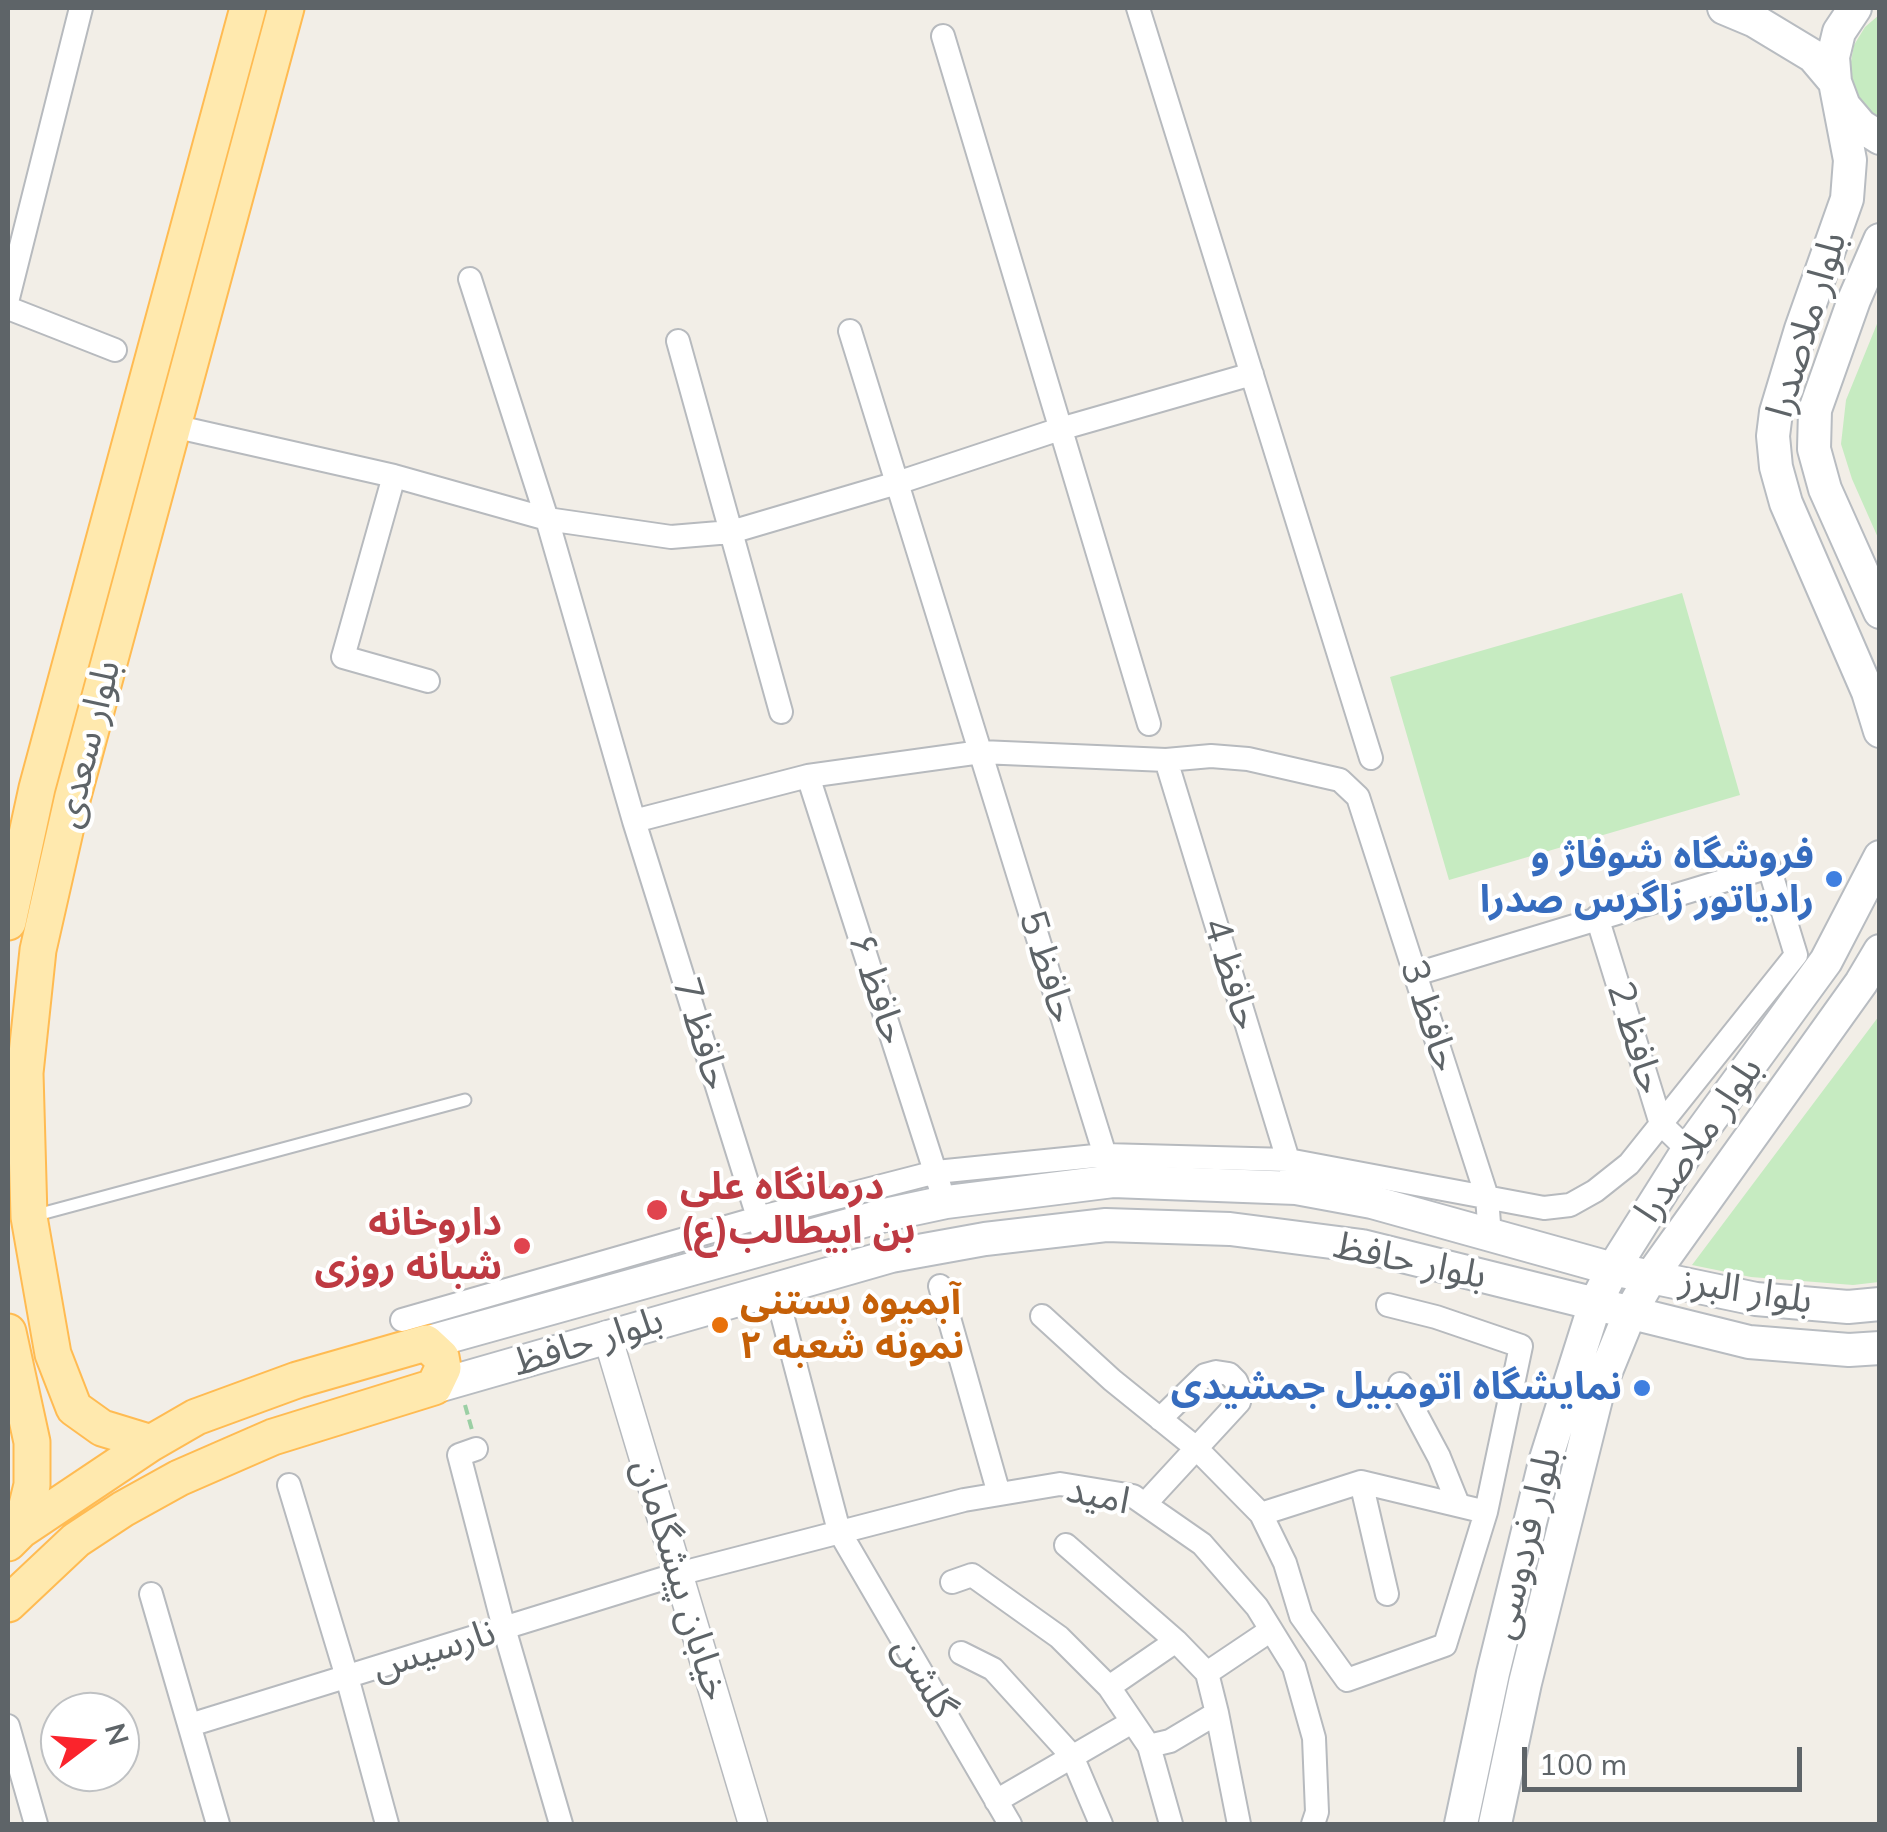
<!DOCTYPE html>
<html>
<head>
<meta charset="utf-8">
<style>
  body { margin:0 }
  #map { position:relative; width:1887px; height:1832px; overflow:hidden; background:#f2eee7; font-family:Mulish,sans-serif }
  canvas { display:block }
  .frame { position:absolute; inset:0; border:10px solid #5e6468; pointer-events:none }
  .north { position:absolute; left:40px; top:1692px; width:100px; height:100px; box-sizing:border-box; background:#fff; border:2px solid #bfc1c3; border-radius:50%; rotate:74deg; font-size:28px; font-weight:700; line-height:40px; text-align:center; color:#5e6468 }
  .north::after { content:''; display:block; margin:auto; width:35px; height:45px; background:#fa242c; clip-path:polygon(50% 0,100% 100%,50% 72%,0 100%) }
  .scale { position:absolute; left:1522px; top:1747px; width:280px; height:45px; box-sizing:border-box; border:5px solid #5e6468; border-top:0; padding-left:12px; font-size:30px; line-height:35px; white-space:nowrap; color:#5e6468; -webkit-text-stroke:8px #fff; paint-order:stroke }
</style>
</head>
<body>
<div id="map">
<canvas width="1887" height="1832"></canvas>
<div class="frame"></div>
<div class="north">N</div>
<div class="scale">100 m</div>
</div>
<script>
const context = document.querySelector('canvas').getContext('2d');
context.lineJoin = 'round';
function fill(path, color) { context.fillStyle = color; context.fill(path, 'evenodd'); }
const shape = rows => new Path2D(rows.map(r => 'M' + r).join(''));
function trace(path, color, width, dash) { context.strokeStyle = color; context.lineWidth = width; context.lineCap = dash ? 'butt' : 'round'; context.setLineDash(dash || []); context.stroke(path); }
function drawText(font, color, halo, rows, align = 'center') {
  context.font = font + ' Mulish,"Noto Sans Arabic",sans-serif'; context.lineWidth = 8; context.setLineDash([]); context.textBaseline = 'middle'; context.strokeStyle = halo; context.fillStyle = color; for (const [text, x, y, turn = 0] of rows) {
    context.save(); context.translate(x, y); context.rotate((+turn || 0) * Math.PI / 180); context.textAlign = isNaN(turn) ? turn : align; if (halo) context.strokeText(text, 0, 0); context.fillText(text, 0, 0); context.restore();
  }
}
const green = shape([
  [1879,15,1879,123,1862,107,1853,88,1850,67,1854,45,1865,27],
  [1879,319,1879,540,1852,479,1841,444,1846,400],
  [1682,593,1740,795,1449,880,1390,677],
  [1879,1016,1879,1282,1853,1285,1751,1277,1692,1265]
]);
const path = shape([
  [465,1405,472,1430]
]);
const service = shape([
  [33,1216,465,1100]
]);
const minor = shape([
  [1138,8,1371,758],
  [943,36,1149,724],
  [470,279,547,519,634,821,762,1230],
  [8,298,81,8],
  [8,308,115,350],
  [850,331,1109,1168],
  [678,341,781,712],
  [173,426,394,476,547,519,671,537,731,532,897,483,1060,429,1252,374],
  [394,476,343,657,428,681],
  [1166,760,1292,1173],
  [808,776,940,1187],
  [634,821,808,776,981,752,1166,760,1211,756,1248,759,1340,780,1358,797,1487,1197,1490,1237],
  [1597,917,1661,1124,1688,1150],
  [940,1286,999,1494],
  [775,1288,839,1531,1010,1824],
  [1388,1305,1436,1317,1521,1346,1486,1512],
  [1042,1316,1112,1380,1195,1447,1261,1514,1285,1563,1301,1616,1347,1680,1445,1645,1486,1512,1361,1482,1261,1514],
  [402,1320,758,1218,936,1172,1105,1155,1288,1160,1544,1208,1570,1205,1595,1191,1629,1164,1796,955,1769,867,1416,974],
  [1400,1384,1439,1457,1458,1504],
  [476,1449,459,1455,504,1628,561,1824],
  [1361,1482,1387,1594],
  [289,1485,347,1677,387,1824],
  [1145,1504,1239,1402,1241,1392,1236,1381,1229,1374,1216,1372,1205,1375,1160,1419],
  [1066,1545,1176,1641],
  [952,1582,972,1575,1059,1637,1109,1687],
  [151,1594,218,1824],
  [1176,1641,1207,1673,1217,1713,1170,1741,1149,1746,1109,1687,1176,1641],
  [961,1653,993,1669,1072,1756,1101,1824],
  [1207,1673,1271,1630],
  [1217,1713,1239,1824],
  [190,1725,678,1574,964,1500,1060,1484,1133,1496,1202,1544,1257,1607,1294,1667,1314,1738,1317,1812,1313,1824],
  [8,1726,36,1824],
  [1149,1746,1171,1824],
  [996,1801,1132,1722]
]);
const tertiary = shape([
  [607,1335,753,1824]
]);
const secondary = shape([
  [1724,8,1755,21,1813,56,1835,82,1850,160,1847,199,1801,329,1776,412,1773,436,1776,467,1786,503,1868,692,1880,731],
  [1855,8,1839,32,1833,57,1835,82,1844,106,1861,126,1880,138],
  [1880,240,1854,300,1815,410,1814,449,1825,489,1880,612],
  [426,1343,885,1215,946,1202,1113,1181,1296,1188,1372,1202,1613,1269,1756,1299,1848,1307,1880,1304],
  [434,1387,891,1256,985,1239,1106,1225,1230,1229,1362,1246,1749,1342,1849,1350,1880,1348],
  [1461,1824,1493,1673,1545,1462,1595,1304,1613,1269,1688,1150,1826,961,1880,857],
  [1495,1824,1525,1683,1598,1391,1630,1313,1652,1275,1861,983,1880,951]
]);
const primary = shape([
  [8,922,37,788,248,8],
  [8,1332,32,1442,32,1485,21,1530],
  [151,1443,102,1428,74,1408,53,1354,29,1217,25,1073,38,950,73,796,286,8],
  [8,1543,21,1530,151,1443,196,1417,297,1380,426,1343,441,1357,443,1368,434,1387,273,1437,179,1478,123,1509,76,1540,8,1604]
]);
const markers = [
  [1834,879,10,"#3f7fe0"],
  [657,1210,12,"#e0444e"],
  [522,1246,10,"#e0444e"],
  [720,1325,10,"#e8710a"],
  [1642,1388,10,"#3f7fe0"]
];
const streetNames = [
  ["بلوار ملاصدرا",1807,325,-73],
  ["بلوار سعدی",88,744,-76],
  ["حافظ 5",1047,967,73],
  ["حافظ 4",1231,974,73],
  ["حافظ ۶",877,989,72],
  ["حافظ 3",1429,1016,72],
  ["حافظ 7",701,1034,73],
  ["حافظ 2",1635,1038,73],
  ["بلوار ملاصدرا",1699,1140,-55],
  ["بلوار حافظ",1410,1261,12],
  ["بلوار البرز",1746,1291,9],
  ["بلوار حافظ",588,1342,-17],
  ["امید",1098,1496,12],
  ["بلوار فردوسی",1526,1543,-76],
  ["خیابان پیشگامان",680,1580,73],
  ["نارسیس",434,1650,-17],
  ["گلشن",924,1678,60]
];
const shopNames = [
  ["فروشگاه شوفاژ و",1814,857],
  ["رادیاتور زاگرس صدرا",1814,901],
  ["نمایشگاه اتومبیل جمشیدی",1622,1388]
];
const healthNames = [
  ["درمانگاه علی",680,1188],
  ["بن ابیطالب(ع)",680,1232],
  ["داروخانه",502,1224,"right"],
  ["شبانه روزی",502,1268,"right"]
];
const foodNames = [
  ["آبمیوه بستنی",740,1303],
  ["نمونه شعبه ۲",740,1347]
];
fill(green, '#c6ebc1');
trace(service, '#b7babe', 15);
trace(minor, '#b7babe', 26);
trace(tertiary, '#b7babe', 31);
trace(secondary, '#b8bcc1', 36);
trace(primary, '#ffbb52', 39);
trace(path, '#9bcfa4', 4, [10, 5]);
trace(service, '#fff', 11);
trace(minor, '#fff', 22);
trace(tertiary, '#fff', 28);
trace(secondary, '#fff', 32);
trace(primary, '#ffe9ae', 35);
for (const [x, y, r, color] of markers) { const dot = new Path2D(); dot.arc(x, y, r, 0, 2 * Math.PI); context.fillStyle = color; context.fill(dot); trace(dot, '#fff', 4); }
drawText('38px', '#5e6468', '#fff', streetNames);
drawText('bold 38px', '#366cbe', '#fff', shopNames, 'right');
drawText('bold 38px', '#be3a42', '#fff', healthNames, 'left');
drawText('bold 38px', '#c56008', '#fff', foodNames, 'left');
</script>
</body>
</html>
